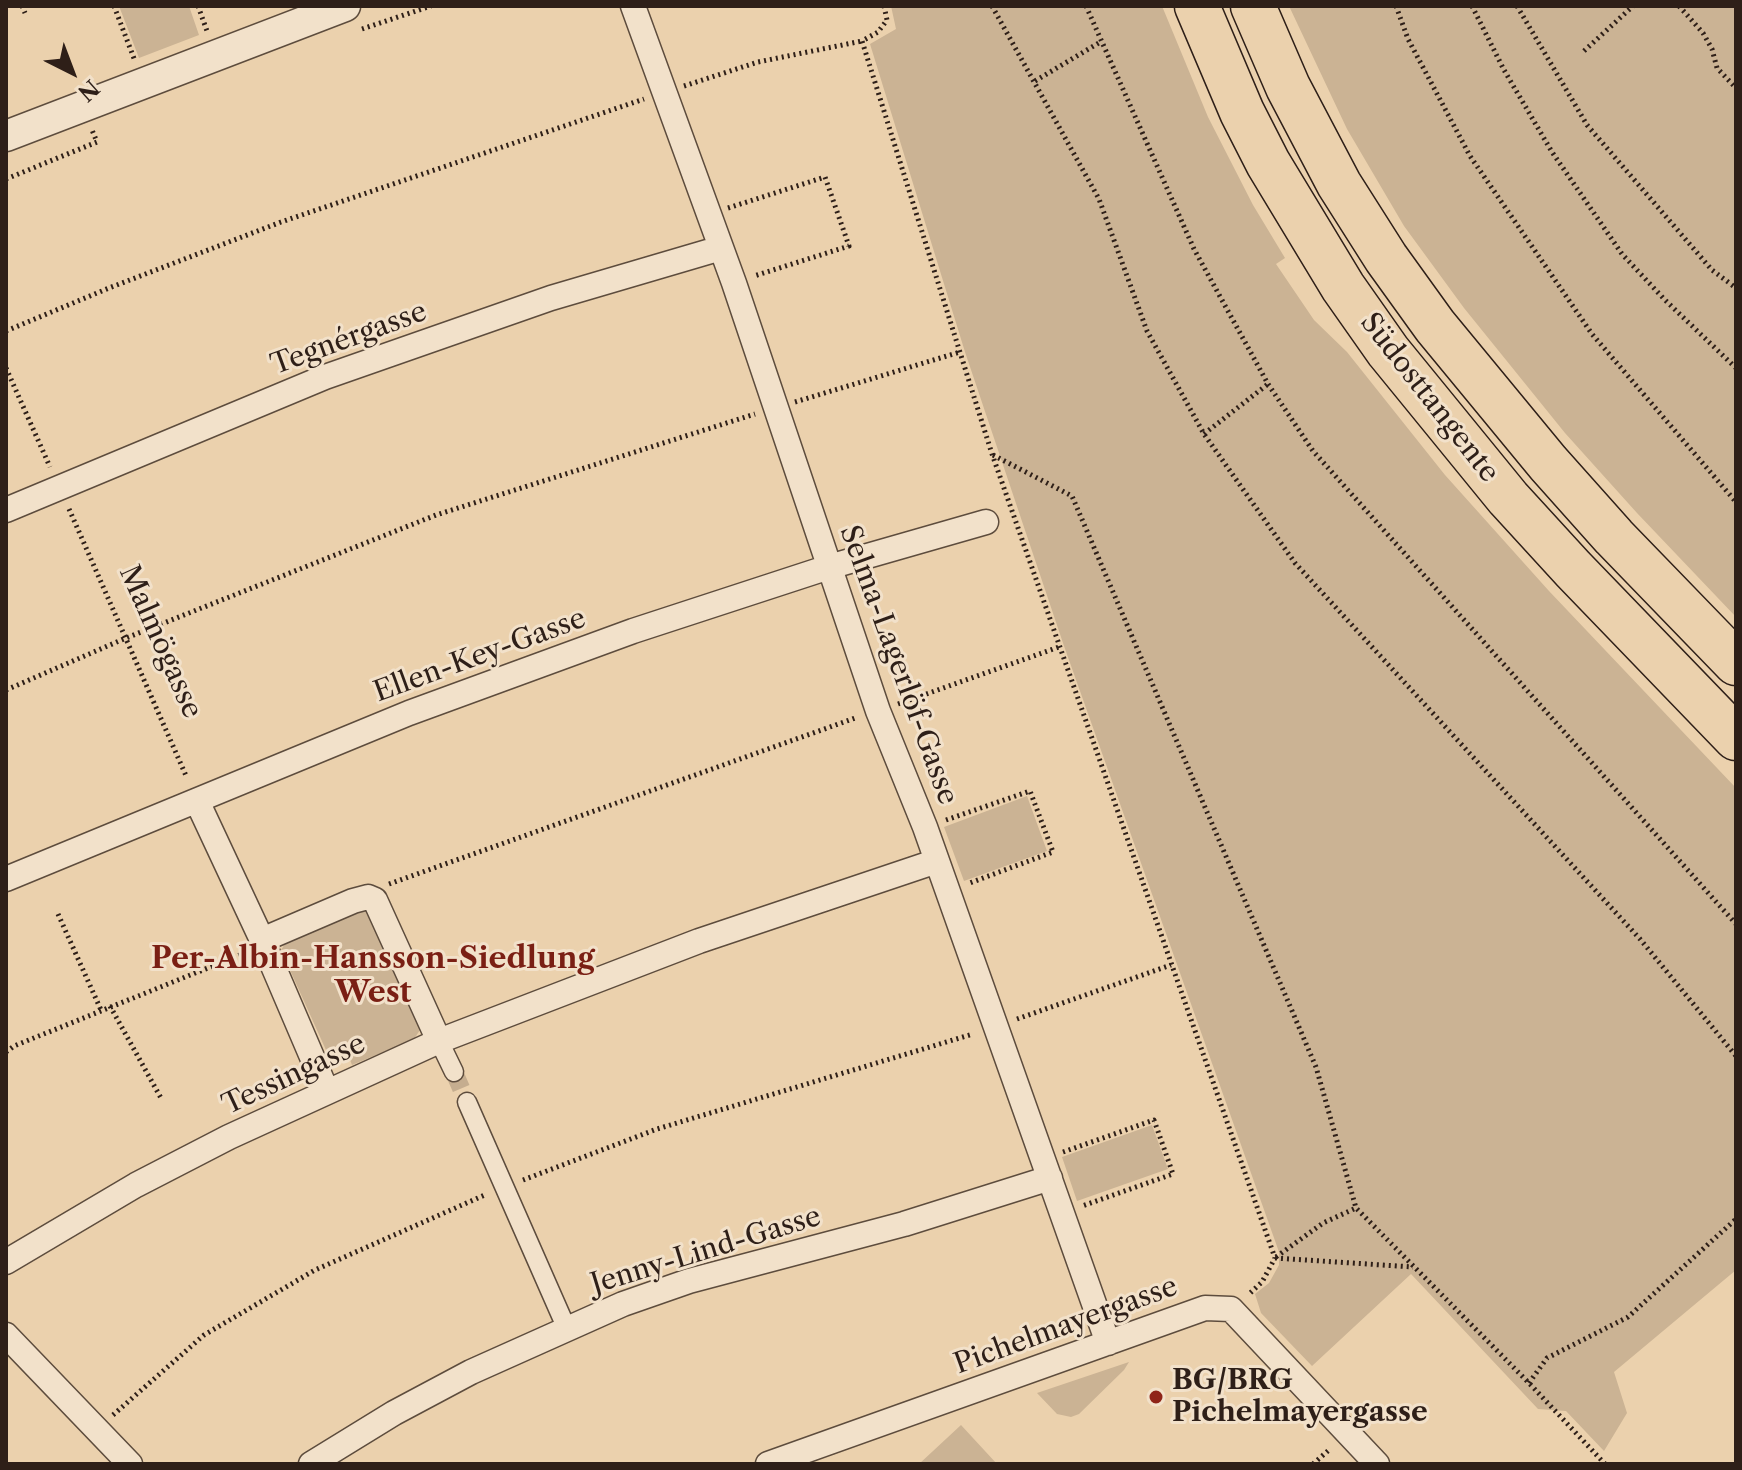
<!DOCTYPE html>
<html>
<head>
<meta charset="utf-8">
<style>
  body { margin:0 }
  #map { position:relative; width:1742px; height:1470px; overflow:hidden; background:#ebd1ad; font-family:"Libre Caslon Text",serif }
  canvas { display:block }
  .frame { position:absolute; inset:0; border:8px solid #2e1f18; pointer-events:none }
  .north { position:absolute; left:32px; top:32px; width:80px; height:80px; -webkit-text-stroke:6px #f2e1ca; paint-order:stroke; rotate:138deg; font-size:22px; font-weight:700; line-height:32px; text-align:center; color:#2e1f18 }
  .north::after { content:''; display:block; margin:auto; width:28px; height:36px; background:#2e1f18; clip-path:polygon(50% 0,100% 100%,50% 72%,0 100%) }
</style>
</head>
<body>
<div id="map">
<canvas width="1742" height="1470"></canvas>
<div class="frame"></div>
<div class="north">N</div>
</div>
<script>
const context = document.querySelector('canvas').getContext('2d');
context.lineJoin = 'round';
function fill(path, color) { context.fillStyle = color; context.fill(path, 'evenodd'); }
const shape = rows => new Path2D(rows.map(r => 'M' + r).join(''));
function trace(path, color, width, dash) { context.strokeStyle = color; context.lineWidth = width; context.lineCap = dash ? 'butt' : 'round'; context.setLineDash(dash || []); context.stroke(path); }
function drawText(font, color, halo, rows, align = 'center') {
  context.font = font + ' "Libre Caslon Text",serif'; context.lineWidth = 6; context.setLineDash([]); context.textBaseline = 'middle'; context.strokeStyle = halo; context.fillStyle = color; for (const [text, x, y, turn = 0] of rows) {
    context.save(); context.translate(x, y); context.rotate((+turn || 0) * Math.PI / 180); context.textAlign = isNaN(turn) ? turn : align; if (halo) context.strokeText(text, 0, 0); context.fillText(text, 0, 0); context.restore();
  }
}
const green = shape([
  [119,6,189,6,199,35,139,58],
  [891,6,1162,6,1208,117,1253,205,1285,258,1276,264,1314,320,1347,352,1445,475,1549,591,1736,788,1736,1270,1614,1372,1627,1413,1604,1451,1566,1411,1538,1409,1411,1274,1312,1366,1261,1313,1255,1294,1269,1283,1279,1265,1279,1252,1064,646,965,352,870,44,896,29],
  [1289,6,1736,6,1736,617,1637,513,1565,433,1464,308,1404,226,1347,129],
  [1027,796,1047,851,964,881,944,827],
  [363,908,371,912,422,1027,414,1039,352,1065,347,1052,330,1059,281,950,287,941],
  [1152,1125,1168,1169,1077,1201,1062,1157],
  [1129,1362,1124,1370,1079,1414,1071,1417,1057,1414,1037,1393],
  [961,1425,997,1464,919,1464]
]);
const pedestrianTunnel = shape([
  [454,1072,467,1102]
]);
const path = shape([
  [22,6,25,13],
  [114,6,135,61],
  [198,6,207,31],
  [884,6,887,20,878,32,862,41,992,454,1275,1258,1262,1282,1248,1295],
  [992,6,1099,199,1147,331,1204,434,1295,563,1640,939,1736,1056],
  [1086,6,1194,249,1268,384,1313,451,1736,924],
  [1396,6,1408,39,1470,156,1592,334,1736,502],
  [1472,6,1504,70,1552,152,1622,254,1665,300,1736,368],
  [1517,6,1587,125,1712,270,1736,288],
  [1679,6,1703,33,1712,49,1717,68,1736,88],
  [362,29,431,6],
  [1584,51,1633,6],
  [1035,81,1102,41],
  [684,86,758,62,862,41],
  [6,179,97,142,92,130],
  [728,208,825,177,849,246,754,276],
  [6,331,109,288,281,222,644,99],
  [6,368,50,467],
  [795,402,960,352],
  [1204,434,1268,384],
  [993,455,1072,496,1316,1067,1356,1208,1529,1383,1605,1464],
  [69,509,187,778],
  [6,690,126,638,436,515,755,414],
  [898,704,1059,647],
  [946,820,1030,791,1053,852,967,884],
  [389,884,858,717],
  [58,914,101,1010],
  [110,1006,161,1098],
  [1017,1019,1171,965],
  [6,1052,14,1046,245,953],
  [1063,1152,1154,1120,1173,1174,1082,1206],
  [523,1180,657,1129,973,1034],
  [1276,1257,1323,1223,1356,1208],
  [1275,1258,1413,1267],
  [1529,1383,1547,1358,1628,1317,1736,1219],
  [113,1415,204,1335,315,1270,487,1194],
  [1313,1464,1330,1449]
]);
const pedestrian = shape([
  [439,1041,454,1072],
  [467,1102,566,1327]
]);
const minor = shape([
  [633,6,734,283,878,711,925,827,1108,1343],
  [6,510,325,377,551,298,721,248],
  [197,801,262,940],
  [6,879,409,713,633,631,829,567,986,522],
  [327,1092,262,940,353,901,368,897,375,900,439,1041],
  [6,1262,136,1185,229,1137,439,1041,699,941,937,861],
  [6,1335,130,1464],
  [311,1464,394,1413,471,1372,623,1304,689,1281,904,1224,1050,1178],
  [768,1464,1205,1308,1231,1309,1377,1464]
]);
const tertiary = shape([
  [6,136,345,6]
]);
const motorway = shape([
  [1197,6,1242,112,1268,163,1343,287,1388,351,1508,498,1573,569,1736,738],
  [1253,6,1288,87,1339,184,1386,258,1435,326,1548,463,1614,537,1736,663]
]);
const markers = [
  [1156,1397,8,"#8f2418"]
];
const streetNames = [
  ["Tegnérgasse",349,339,-20],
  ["Südosttangente",1429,398,52],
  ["Malmögasse",160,642,66],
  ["Ellen-Key-Gasse",480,656,-20],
  ["Selma-Lagerlöf-Gasse",898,665,70],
  ["Tessingasse",294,1075,-25],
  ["Jenny-Lind-Gasse",706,1251,-17],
  ["Pichelmayergasse",1066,1326,-20]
];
const poiNames = [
  ["BG/BRG",1172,1381],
  ["Pichelmayergasse",1172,1413]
];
const neighbourhoodNames = [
  ["Per-Albin-Hansson-Siedlung",373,959],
  ["West",373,993]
];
fill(green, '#cbb394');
trace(pedestrianTunnel, '#c5ad8f', 18, [18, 9]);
trace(pedestrian, '#5d4c3d', 21);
trace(minor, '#5d4c3d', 27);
trace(tertiary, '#5d4c3d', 33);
trace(motorway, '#2e1f18', 47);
trace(path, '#2e1f18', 5, [2, 4]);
trace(pedestrian, '#f2e1ca', 18);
trace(minor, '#f2e1ca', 24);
trace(tertiary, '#f2e1ca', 30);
trace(motorway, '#ebd1ad', 44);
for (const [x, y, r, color] of markers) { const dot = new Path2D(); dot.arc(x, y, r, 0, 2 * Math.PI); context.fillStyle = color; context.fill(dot); trace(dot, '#f2e1ca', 3); }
drawText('28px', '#2e1f18', '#f2e1ca', streetNames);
drawText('bold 28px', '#2e1f18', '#f2e1ca', poiNames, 'left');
drawText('bold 30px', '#7a1f14', '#f2e1ca', neighbourhoodNames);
</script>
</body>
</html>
